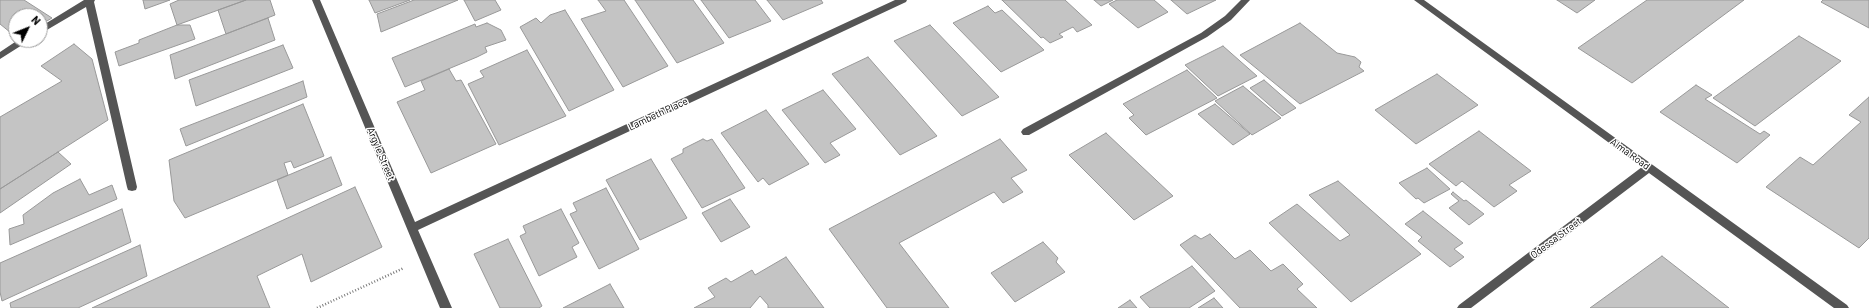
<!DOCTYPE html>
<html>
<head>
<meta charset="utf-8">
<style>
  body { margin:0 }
  #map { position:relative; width:1869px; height:308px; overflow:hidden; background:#fff; font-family:Barlow,sans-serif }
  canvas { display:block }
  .north { position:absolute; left:8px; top:8px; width:40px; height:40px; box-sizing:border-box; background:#fff; border:1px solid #999; border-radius:50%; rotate:47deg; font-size:11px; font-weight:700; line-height:16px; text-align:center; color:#000 }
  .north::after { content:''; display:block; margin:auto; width:14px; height:18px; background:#000; clip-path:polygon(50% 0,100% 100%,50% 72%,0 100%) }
</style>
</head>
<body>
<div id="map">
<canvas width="1869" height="308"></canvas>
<div class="north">N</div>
</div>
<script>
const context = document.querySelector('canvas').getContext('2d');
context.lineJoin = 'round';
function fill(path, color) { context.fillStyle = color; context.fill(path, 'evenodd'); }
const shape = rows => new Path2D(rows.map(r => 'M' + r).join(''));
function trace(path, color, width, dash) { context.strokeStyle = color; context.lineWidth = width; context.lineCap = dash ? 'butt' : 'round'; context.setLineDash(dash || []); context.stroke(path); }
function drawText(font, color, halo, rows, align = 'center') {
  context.font = font + ' Barlow,sans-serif'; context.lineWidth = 3; context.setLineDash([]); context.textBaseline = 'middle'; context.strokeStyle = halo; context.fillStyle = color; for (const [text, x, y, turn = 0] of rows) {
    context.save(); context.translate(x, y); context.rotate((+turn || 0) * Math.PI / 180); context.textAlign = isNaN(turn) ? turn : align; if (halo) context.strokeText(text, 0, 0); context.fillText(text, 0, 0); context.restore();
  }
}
const building = shape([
  [0,0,24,0,52,18,40,25,40,16,16,16,16,37,0,24,0,0],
  [143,0,170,0,145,9,143,0],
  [179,0,246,0,177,25,170,4,179,0],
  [246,0,270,0,275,15,226,34,218,10,246,0],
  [369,0,410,0,375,13,369,0],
  [414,0,458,0,381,32,377,14,414,0],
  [464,0,495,0,501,10,475,21,464,0],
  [598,0,624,0,668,66,623,87,581,19,606,11,598,0],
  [635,0,693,0,724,43,677,63,635,0],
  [701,0,755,0,771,21,729,38,701,0],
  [767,0,821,0,823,3,783,20,767,0],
  [1002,0,1065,0,1092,25,1077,32,1073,27,1059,34,1063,37,1050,43,1043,37,1041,38,1002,0],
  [1094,0,1113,0,1101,6,1094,0],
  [1117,0,1154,0,1168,12,1138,28,1109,4,1117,0],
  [1171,0,1216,0,1187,14,1171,0],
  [1557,0,1595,0,1577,13,1557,0],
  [1647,0,1744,0,1632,83,1578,48,1647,0],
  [1823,0,1869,0,1869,28,1821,2,1823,0],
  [988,6,995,13,1002,10,1044,50,1001,72,953,23,988,6],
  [565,10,614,90,569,111,520,27,536,18,541,23,550,15,565,10],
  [268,18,275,40,175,79,170,55,268,18],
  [487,23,501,30,506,40,485,47,487,52,477,57,405,87,392,58,475,24,476,27,487,23],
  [1300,23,1337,53,1355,57,1361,62,1359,67,1364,71,1300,104,1240,55,1300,23],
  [177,25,190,25,195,39,119,66,115,52,139,43,139,40,177,25],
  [930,25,999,97,962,116,894,41,930,25],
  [1799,36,1841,61,1755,126,1713,98,1799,36],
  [74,44,92,59,108,120,0,189,0,117,62,81,41,66,74,44],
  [283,45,293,68,196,106,189,80,283,45],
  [1223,46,1257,76,1218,96,1185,65,1223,46],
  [527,50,566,116,499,145,468,84,484,77,480,71,527,50],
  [868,57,937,136,900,155,832,74,868,57],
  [449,69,456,81,461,80,496,144,431,173,397,102,425,90,421,81,449,69],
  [1187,70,1217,98,1146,135,1129,118,1134,115,1123,104,1187,70],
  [1437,74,1478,105,1416,144,1375,110,1437,74],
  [1264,80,1296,108,1282,116,1250,88,1264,80],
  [303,81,307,97,186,146,180,129,303,81],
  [1696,85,1712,95,1705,99,1760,134,1764,131,1770,135,1737,163,1660,112,1696,85],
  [1243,86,1281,118,1252,135,1215,101,1243,86],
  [823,90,856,129,830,143,840,155,825,163,782,110,823,90],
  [1869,97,1869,238,1859,248,1766,187,1800,157,1813,165,1861,122,1849,115,1869,97],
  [303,104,324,156,294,168,291,161,284,163,288,175,185,218,174,201,169,160,303,104],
  [1215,104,1250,134,1233,145,1198,114,1215,104],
  [766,110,809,164,769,185,763,178,758,182,721,133,766,110],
  [1479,131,1531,171,1509,185,1517,191,1494,207,1462,181,1456,186,1429,164,1479,131],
  [1106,133,1173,196,1134,220,1069,155,1106,133],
  [703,139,707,141,712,139,745,188,702,208,671,159,683,153,683,149,703,139],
  [1000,139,1027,170,1011,178,1023,192,1003,203,994,192,899,243,949,308,887,308,829,229,1000,139],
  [58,152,71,164,0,213,0,189,58,152],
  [331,157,342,185,287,209,277,180,331,157],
  [651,159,687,218,640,240,606,180,651,159],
  [1427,168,1450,189,1424,203,1418,198,1416,199,1399,183,1427,168],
  [80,179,89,195,112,185,117,199,10,245,9,229,24,224,23,215,53,193,80,179],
  [1338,181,1421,254,1351,302,1269,223,1297,204,1340,241,1350,235,1309,195,1338,181],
  [355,187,382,247,311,282,302,254,257,276,270,308,92,308,355,187],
  [606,188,639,249,599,269,570,214,577,211,573,203,606,188],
  [1453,192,1464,201,1466,200,1484,214,1469,225,1449,208,1459,201,1451,194,1453,192],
  [730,199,750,227,721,242,702,213,730,199],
  [122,209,131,242,2,301,0,292,0,263,122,209],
  [561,209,579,243,572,247,577,257,539,276,520,236,526,233,523,226,561,209],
  [1423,211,1463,243,1454,249,1464,257,1450,267,1418,241,1422,237,1405,224,1423,211],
  [1210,234,1235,259,1250,250,1271,271,1283,264,1303,284,1297,289,1317,308,1240,308,1180,245,1195,235,1201,239,1210,234],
  [508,239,542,306,539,308,500,308,474,254,508,239],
  [1043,242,1058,258,1056,262,1065,272,1015,302,991,273,1043,242],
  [140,245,147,276,78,308,11,308,10,303,140,245],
  [1662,256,1729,308,1590,308,1662,256],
  [786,257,824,308,768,308,768,305,760,296,750,308,694,308,715,297,708,288,726,278,731,282,752,270,755,275,786,257],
  [1192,266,1215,291,1189,308,1150,308,1140,297,1192,266],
  [610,284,624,308,563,308,610,284],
  [1214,298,1223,308,1198,308,1214,298],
  [1130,300,1137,308,1118,308,1130,300]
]);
const path = shape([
  [317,308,404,268]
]);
const minor = shape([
  [84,0,95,0,94,2,137,187,136,190,132,191,128,190,127,187,86,7,40,34,40,27,84,0],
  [312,0,320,0,415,222,895,0,907,0,906,2,418,230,452,308,440,308,312,0],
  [1241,0,1250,0,1231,20,1207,37,1029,135,1023,135,1021,132,1023,129,1201,33,1225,16,1241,0],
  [1414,0,1424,0,1847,305,1849,308,1834,308,1649,173,1471,308,1457,308,1459,305,1642,167,1414,0],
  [18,40,30,40,0,59,0,52,18,40]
]);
const streetNames = [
  ["Lambeth Place",658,114,-25],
  ["Argyle Street",381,154,67],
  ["Alma Road",1630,154,36],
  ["Odessa Street",1556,238,-37]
];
fill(building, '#c4c4c4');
trace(building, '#999', 1);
trace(path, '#777', 2.5, [1, 2]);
fill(minor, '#555');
drawText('10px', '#000', '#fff', streetNames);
</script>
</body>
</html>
